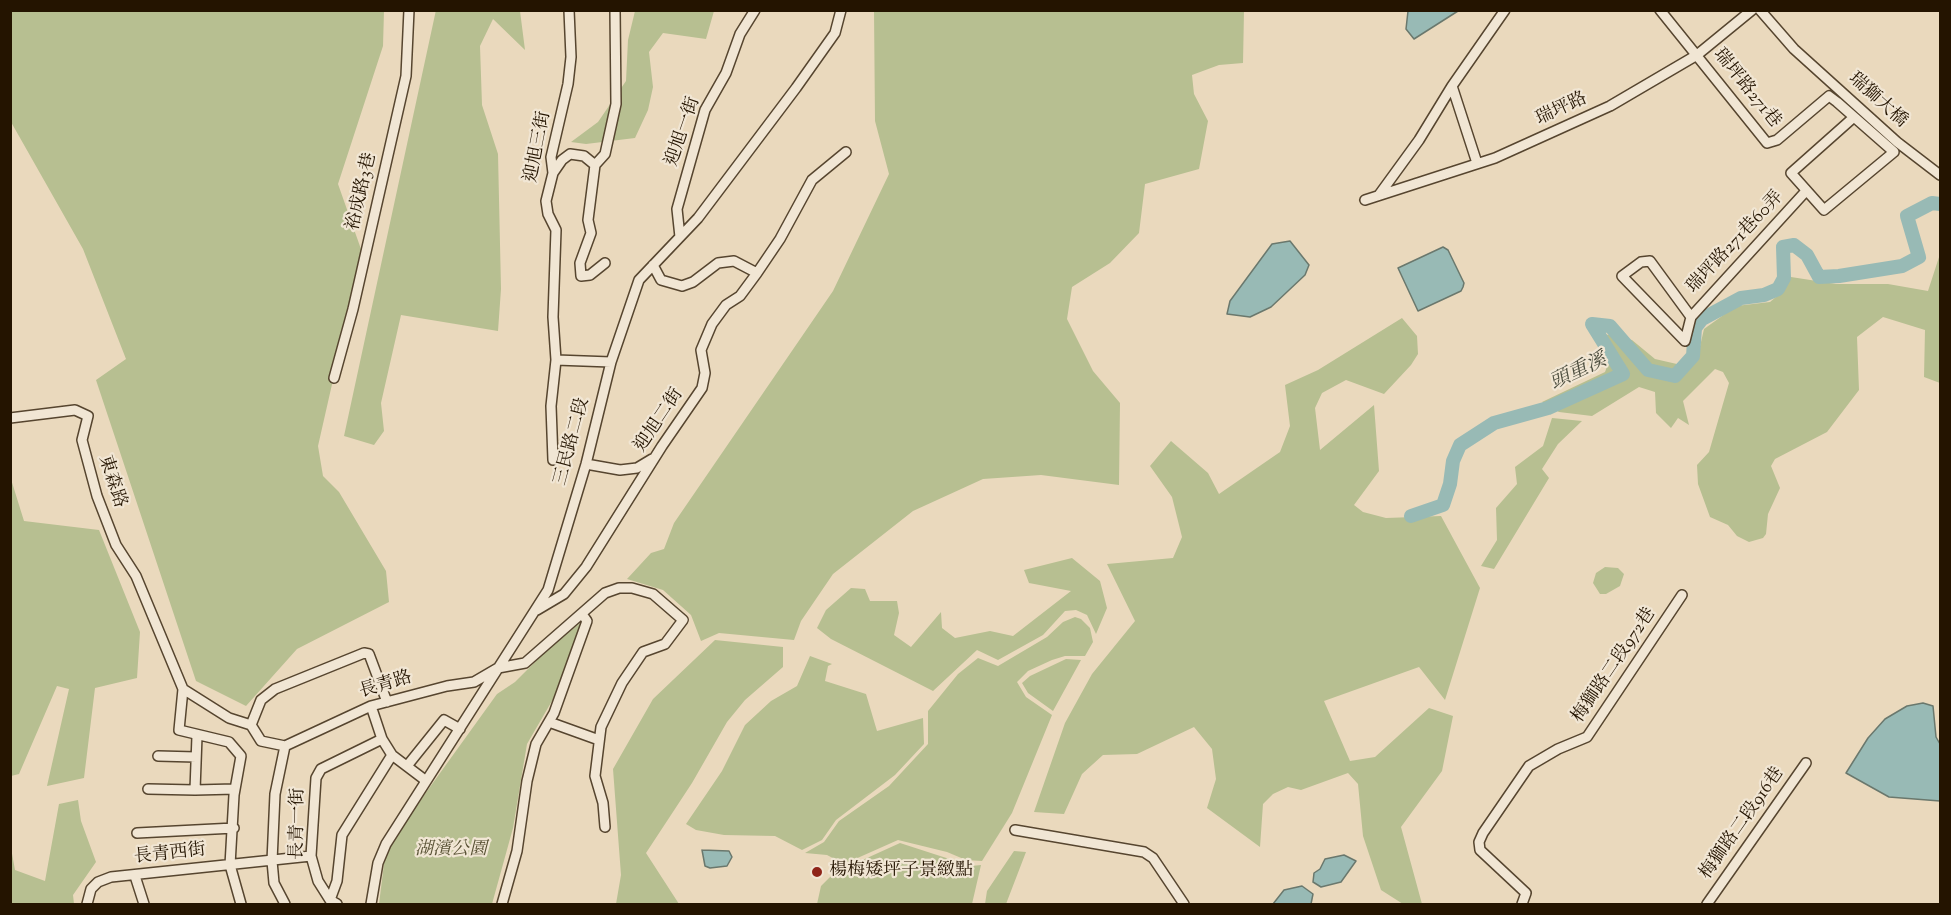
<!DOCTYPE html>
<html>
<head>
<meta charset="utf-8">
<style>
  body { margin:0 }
  #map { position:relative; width:1951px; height:915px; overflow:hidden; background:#ead9bd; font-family:"Sorts Mill Goudy",serif }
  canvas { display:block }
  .frame { position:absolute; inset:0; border:12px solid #241400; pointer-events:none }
</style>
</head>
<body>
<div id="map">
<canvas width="1951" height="915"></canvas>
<div class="frame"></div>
</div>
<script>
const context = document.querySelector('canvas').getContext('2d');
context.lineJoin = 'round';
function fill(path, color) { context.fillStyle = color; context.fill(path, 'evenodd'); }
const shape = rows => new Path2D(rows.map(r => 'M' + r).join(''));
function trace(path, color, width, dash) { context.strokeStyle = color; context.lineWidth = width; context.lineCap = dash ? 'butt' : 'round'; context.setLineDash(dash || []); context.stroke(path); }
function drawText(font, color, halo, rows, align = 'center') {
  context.font = font + ' "Sorts Mill Goudy","Noto Serif TC",serif'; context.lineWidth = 4.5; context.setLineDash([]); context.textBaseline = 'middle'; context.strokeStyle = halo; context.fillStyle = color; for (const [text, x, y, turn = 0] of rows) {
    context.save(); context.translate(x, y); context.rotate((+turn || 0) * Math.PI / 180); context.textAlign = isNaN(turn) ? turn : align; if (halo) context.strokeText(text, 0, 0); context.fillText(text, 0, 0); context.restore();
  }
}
const green = shape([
  [436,10,520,11,525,50,493,19,480,46,482,105,498,154,501,289,498,331,401,315,381,403,384,431,374,445,344,436],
  [10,11,384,11,383,46,338,184,362,252,318,446,323,476,339,492,386,571,389,602,297,649,246,706,196,681,96,380,126,359,83,249,11,122],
  [635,11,714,11,706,39,663,33,649,52,653,87,648,110,635,138,586,144,571,142,598,122,626,81,628,40],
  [874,11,1244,11,1243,63,1219,65,1192,75,1194,94,1208,121,1199,169,1145,184,1139,233,1110,263,1072,287,1067,319,1093,371,1120,403,1119,485,1041,475,983,479,913,511,833,574,801,621,794,640,719,633,701,641,691,615,663,590,627,579,651,553,664,549,674,523,833,291,889,174,875,121],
  [1940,254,1940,383,1924,377,1925,330,1883,317,1857,337,1859,390,1827,432,1775,459,1771,466,1780,488,1768,514,1766,534,1763,538,1749,542,1737,536,1728,525,1710,517,1698,484,1697,465,1709,452,1729,383,1723,372,1715,369,1683,401,1689,425,1678,418,1671,428,1656,413,1655,392,1639,387,1592,416,1559,412,1542,402,1605,372,1608,364,1604,334,1632,340,1655,359,1690,367,1698,355,1704,329,1736,306,1770,302,1783,291,1791,277,1836,284,1888,284,1928,291],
  [1402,318,1417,336,1418,354,1411,365,1384,394,1346,380,1322,393,1315,408,1320,450,1374,405,1379,471,1354,505,1363,512,1386,518,1441,516,1480,588,1445,700,1419,667,1324,701,1350,761,1375,757,1429,708,1453,716,1442,771,1401,827,1422,904,1403,904,1381,890,1363,836,1358,784,1348,773,1301,790,1288,787,1273,794,1263,804,1260,847,1207,808,1216,779,1212,749,1194,727,1137,754,1103,755,1082,774,1064,814,1034,812,1065,723,1092,674,1135,621,1107,564,1173,558,1182,537,1172,497,1150,466,1171,441,1208,473,1219,494,1280,452,1290,426,1285,385,1318,370],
  [1552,418,1582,421,1558,444,1542,469,1549,478,1494,569,1481,566,1497,540,1496,508,1517,484,1515,467,1543,446],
  [10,476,24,521,99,530,140,632,137,678,95,688,84,778,47,786,69,689,57,686,19,774,11,776],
  [1072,558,1100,581,1107,608,1096,634,1087,615,1076,610,1065,611,1043,635,998,660,977,650,933,691,831,639,817,628,826,610,851,588,865,589,870,601,897,601,899,613,894,635,911,647,941,612,942,628,955,638,990,631,1013,636,1071,591,1029,583,1024,570],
  [1605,567,1618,568,1624,574,1620,586,1606,594,1600,594,1593,583,1596,573],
  [1075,617,1081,619,1090,628,1093,642,1085,656,1065,656,1052,660,1028,671,1017,682,1026,697,1052,715,1012,813,982,861,966,860,947,852,898,840,844,864,827,855,805,853,824,842,839,821,889,786,928,744,928,711,958,674,978,658,998,666,1047,637,1063,622],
  [584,620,556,694,527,744,513,828,492,904,379,904,386,848,497,694,515,682,549,648],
  [715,640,783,647,783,667,745,700,727,722,692,783,646,853,679,904,616,904,621,875,613,769,653,699],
  [810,656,832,664,828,666,825,681,866,694,877,731,923,718,924,744,895,775,836,820,822,840,802,850,775,836,724,835,696,830,686,824,722,771,745,725,771,701,797,686],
  [1066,659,1081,660,1053,711,1028,693,1022,683,1030,676],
  [78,800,81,821,96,862,73,895,74,904,11,904,11,848,15,870,45,881,59,804],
  [900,843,971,866,981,865,972,904,817,904,821,886,834,873],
  [1014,851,1026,852,1006,904,985,904,987,891]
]);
const water = shape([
  [1408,11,1408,10,1458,11,1414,39,1406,29,1408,11],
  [1290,241,1309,265,1305,275,1271,307,1250,317,1227,314,1230,301,1272,244,1290,241],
  [1443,247,1448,250,1464,283,1463,287,1461,291,1418,311,1398,268,1443,247],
  [1923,703,1933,706,1936,737,1940,744,1940,801,1889,797,1846,773,1868,738,1885,719,1907,706,1923,703],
  [702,850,729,851,732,857,727,866,710,868,705,866,702,850],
  [1344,855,1356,861,1341,882,1321,887,1313,882,1314,873,1320,869,1325,859,1344,855],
  [1302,886,1313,894,1311,904,1273,904,1284,890,1302,886]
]);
const river = shape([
  [1411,516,1443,505,1450,484,1453,461,1460,445,1494,423,1548,408,1623,374,1592,324,1610,326,1648,370,1675,376,1693,356,1695,328,1702,319,1741,298,1764,295,1778,289,1784,278,1783,247,1794,245,1807,255,1819,277,1839,276,1902,266,1919,257,1907,216,1932,203,1940,204]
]);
const minor = shape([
  [569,10,571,57,568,84,551,157,553,173,546,201,548,214,556,230,553,317,556,360,611,362],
  [1660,10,1767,143,1777,140,1829,96,1837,102,1894,152,1824,210,1791,173,1854,117],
  [1760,10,1794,49,1897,142,1940,175],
  [1477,163,1452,86,1505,10],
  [595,165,588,220,591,233,580,263,581,276,590,275,605,263],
  [553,173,562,160,570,154,584,156,595,165,605,154,616,104,615,10],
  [1379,195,1419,140,1452,86],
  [1365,200,1495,158,1610,106,1697,55,1752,10],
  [680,237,677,209,705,110,726,73,740,34,755,10],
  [653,265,661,280,682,286,693,282,718,263,734,261,757,273],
  [1691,317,1685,341,1622,276,1641,262,1650,261,1691,317,1806,191],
  [334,378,353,309,406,76,409,10],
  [10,418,75,410,88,416,82,440,97,496,116,545,136,576,183,689,229,718,251,725,261,741,285,746,371,706,447,686,474,682,498,668,525,663,605,593,619,588,632,588,653,594,683,620,665,644,643,652,622,683,601,727,595,776,603,803,605,827],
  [553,460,551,406,556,360],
  [586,464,620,470,637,468,652,459],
  [537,610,564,594,586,567,662,446,702,388,705,373,701,350,712,324,726,305,740,296,757,273,780,239,812,180,846,152],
  [183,689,179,730,229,742,241,756,234,795,230,865,241,904],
  [371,706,382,739,392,755,425,780],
  [549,722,599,740],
  [251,725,261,700,275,689,364,653,369,654,387,702],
  [197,736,195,790,235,789],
  [158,756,196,757],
  [407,766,444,720,460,729],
  [148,789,195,790],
  [1015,830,1144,852,1153,858,1184,904],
  [137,833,234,828],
  [135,876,144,904],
  [330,900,337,881,342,835,392,755],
  [87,904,91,889,98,882,111,877,311,856],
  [285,904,274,883,272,861,275,794,285,746],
  [337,904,330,900,318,881,311,856,316,778,321,769,382,739],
  [371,904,378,863,386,844,548,590,586,464,611,362,639,280,698,218,796,88,835,33,841,10],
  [502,904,517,851,527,781,536,744,554,713,587,621,582,614],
  [1522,904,1526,893,1480,850,1479,842,1483,833,1529,766,1558,749,1587,737,1682,595],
  [1707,904,1806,763]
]);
const markers = [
  [817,872,6,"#8f2418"]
];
const streetNames = [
  ["瑞坪路271巷",1746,89,51],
  ["瑞獅大橋",1877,101,42],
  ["瑞坪路",1562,110,-25],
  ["迎旭一街",684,132,-71],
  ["迎旭三街",539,147,-79],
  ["裕成路3巷",363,192,-77],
  ["瑞坪路271巷60弄",1736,243,-47],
  ["迎旭二街",660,421,-56],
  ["三民路二段",573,442,-75],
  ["東森路",111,482,72],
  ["梅獅路二段972巷",1615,666,-56],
  ["長青路",386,686,-17],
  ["長青一街",299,824,-89],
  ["梅獅路二段916巷",1743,824,-55],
  ["長青西街",170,855,-6]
];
const parkNames = [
  ["湖濱公園",451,851]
];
const poiNames = [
  ["楊梅矮坪子景緻點",829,872]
];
const waterNames = [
  ["頭重溪",1579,373,-25]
];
fill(green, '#b7bf91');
fill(water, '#98bab5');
trace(water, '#6a786d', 1.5);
trace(river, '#98bab5', 14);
trace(minor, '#56452f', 12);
trace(minor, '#f1e6d4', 9);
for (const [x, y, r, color] of markers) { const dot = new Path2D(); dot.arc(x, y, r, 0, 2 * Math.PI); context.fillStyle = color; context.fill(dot); trace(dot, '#f1e6d4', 2); }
drawText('18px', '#241400', '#f1e6d4', streetNames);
drawText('italic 18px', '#575033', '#f1e6d4', parkNames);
drawText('18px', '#241400', '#f1e6d4', poiNames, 'left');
drawText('italic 20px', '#4d4e3f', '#f1e6d4', waterNames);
</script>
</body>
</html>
